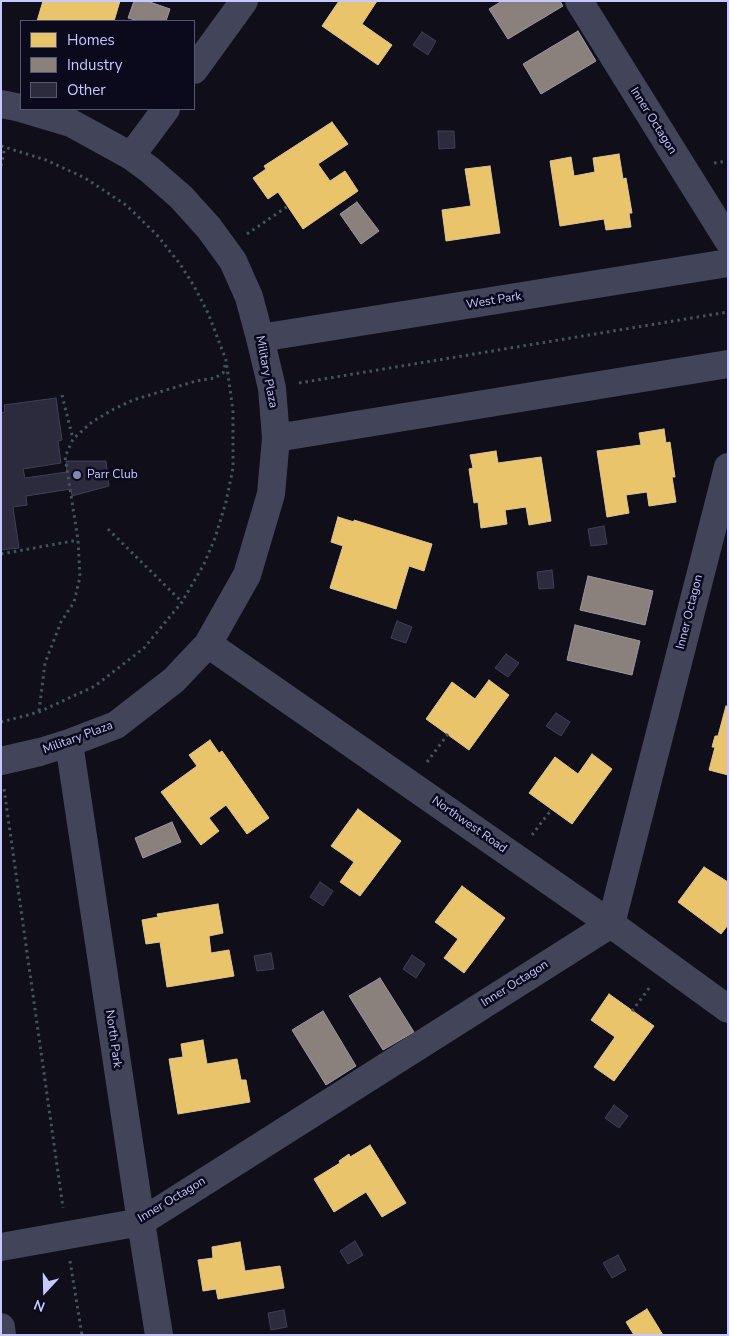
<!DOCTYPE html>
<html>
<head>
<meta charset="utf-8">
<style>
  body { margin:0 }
  #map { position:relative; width:729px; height:1336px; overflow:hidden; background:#0f0e19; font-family:"Nunito Sans",sans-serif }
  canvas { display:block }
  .frame { position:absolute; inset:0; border:2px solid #c6c8ff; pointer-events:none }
  .legend { position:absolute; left:20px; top:20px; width:175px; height:90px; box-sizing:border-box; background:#0b0a1d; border:1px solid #565677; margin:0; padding:6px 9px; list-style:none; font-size:15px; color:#c6c8ff }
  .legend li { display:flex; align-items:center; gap:10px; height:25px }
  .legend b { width:25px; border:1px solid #565677 }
  .north { position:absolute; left:20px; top:1266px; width:50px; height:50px; -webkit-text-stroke:4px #0b0a1d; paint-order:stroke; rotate:201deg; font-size:14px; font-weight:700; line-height:20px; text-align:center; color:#c6c8ff }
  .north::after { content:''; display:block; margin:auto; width:18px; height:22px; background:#c6c8ff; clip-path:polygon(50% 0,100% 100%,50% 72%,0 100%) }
</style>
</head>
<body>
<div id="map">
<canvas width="729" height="1336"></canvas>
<div class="frame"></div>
<ul class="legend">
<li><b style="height:14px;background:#e9c46a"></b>Homes</li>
<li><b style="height:14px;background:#8a817c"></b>Industry</li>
<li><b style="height:14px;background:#2c2b3d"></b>Other</li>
</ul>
<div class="north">N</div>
</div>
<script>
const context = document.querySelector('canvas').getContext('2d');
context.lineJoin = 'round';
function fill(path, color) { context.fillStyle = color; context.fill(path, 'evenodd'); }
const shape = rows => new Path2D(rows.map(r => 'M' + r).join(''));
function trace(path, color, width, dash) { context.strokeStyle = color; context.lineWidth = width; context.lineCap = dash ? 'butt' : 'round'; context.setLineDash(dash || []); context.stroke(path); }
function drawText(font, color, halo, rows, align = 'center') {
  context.font = font + ' "Nunito Sans",sans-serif'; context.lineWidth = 5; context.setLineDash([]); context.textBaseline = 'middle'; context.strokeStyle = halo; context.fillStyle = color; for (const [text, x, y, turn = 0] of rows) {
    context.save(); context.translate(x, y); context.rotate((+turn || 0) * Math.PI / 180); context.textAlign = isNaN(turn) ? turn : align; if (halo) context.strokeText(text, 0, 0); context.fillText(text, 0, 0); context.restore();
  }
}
const homes = shape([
  [43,1,120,1,114,21,37,21,43,1],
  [339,1,377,1,362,24,392,45,378,65,322,26,339,1],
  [332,122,348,144,318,164,330,181,345,171,358,191,303,229,278,192,268,199,253,178,266,169,264,166,332,122],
  [619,154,623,179,626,178,632,213,629,213,631,227,606,230,604,219,560,226,550,161,571,157,574,176,595,172,593,158,619,154],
  [490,166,500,233,446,241,442,210,471,206,465,169,490,166],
  [664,429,666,443,670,442,675,477,672,477,676,502,649,506,647,492,626,495,629,513,607,517,597,451,641,445,639,433,664,429],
  [496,451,498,463,541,457,551,521,529,525,526,507,505,510,507,524,481,528,478,502,474,503,469,469,473,468,470,455,496,451],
  [338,517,354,522,354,520,432,544,424,571,409,566,396,609,330,588,343,546,331,542,338,517],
  [489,680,509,695,469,750,426,719,452,682,475,699,489,680],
  [726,706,728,707,728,775,709,770,715,747,712,747,715,736,718,736,726,706],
  [210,740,219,753,222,751,269,818,247,834,226,805,209,818,219,831,201,845,161,792,197,766,189,755,210,740],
  [592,754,612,769,572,824,529,793,555,757,578,774,592,754],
  [358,809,401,841,360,896,340,882,354,862,331,846,358,809],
  [704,867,728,882,728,925,721,934,678,902,704,867],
  [462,886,505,918,464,973,444,958,458,939,435,922,462,886],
  [218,904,223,933,209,936,211,953,229,950,234,976,167,987,160,942,146,944,142,920,158,917,157,914,218,904],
  [609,994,654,1026,614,1081,594,1067,615,1037,591,1020,609,994],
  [203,1040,207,1064,237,1059,241,1080,246,1080,250,1102,178,1114,169,1059,183,1057,181,1044,203,1040],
  [370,1145,406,1203,382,1217,366,1192,334,1212,314,1179,340,1163,339,1161,349,1154,350,1157,370,1145],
  [240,1242,245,1271,280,1266,284,1288,218,1299,216,1289,203,1291,198,1260,213,1258,212,1247,240,1242],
  [647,1309,663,1335,634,1335,626,1322,647,1309]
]);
const industry = shape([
  [134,1,147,1,170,9,166,21,139,21,128,18,134,1],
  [502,1,560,1,563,6,508,39,489,9,502,1],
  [578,31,596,61,541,94,523,64,578,31],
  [357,202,379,231,361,244,340,214,357,202],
  [588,576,653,591,645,625,580,610,588,576],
  [575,625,640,641,632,675,567,660,575,625],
  [172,822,181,842,143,858,135,838,172,822],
  [380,978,414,1032,383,1050,349,996,380,978],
  [323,1011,356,1066,326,1085,292,1030,323,1011]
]);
const building = shape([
  [422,32,436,41,428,55,413,45,422,32],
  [438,131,454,131,455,148,439,149,438,131],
  [56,398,62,440,58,441,61,463,23,469,25,478,67,472,66,461,106,461,109,486,72,496,71,489,26,496,27,505,13,507,19,548,1,550,1,413,5,412,4,405,56,398],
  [604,526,607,544,591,546,588,529,604,526],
  [552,570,554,588,539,589,537,572,552,570],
  [397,621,412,627,406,643,391,638,397,621],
  [506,654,519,663,508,677,495,668,506,654],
  [556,713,570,722,561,736,546,726,556,713],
  [320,882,333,891,323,906,310,897,320,882],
  [271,953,274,969,257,971,254,956,271,953],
  [412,955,425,964,416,978,403,969,412,955],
  [614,1105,628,1116,619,1128,605,1118,614,1105],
  [355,1241,363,1255,348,1264,340,1251,355,1241],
  [618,1255,626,1270,612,1278,603,1263,618,1255],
  [284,1310,287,1327,271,1330,268,1313,284,1310]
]);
const path = shape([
  [1,146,46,160,85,178,126,205,157,235,180,264,194,286,208,313,226,360,233,411,233,468,226,502,215,538,204,564,182,602,144,648,95,686,39,712,1,722],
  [714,163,728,161],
  [1,166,5,147],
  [247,234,288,206],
  [299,383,728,312],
  [62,395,73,439],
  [108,529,182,602],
  [1,554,78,540],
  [39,711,45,663,61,622,74,602,80,577,78,540,65,457,73,439,92,422,112,410,133,400,196,381,215,378,223,373,226,362],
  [427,762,448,734],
  [4,789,63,1208],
  [532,835,551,810],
  [632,1011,650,987],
  [70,1261,82,1335]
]);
const minor = shape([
  [579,1,728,240],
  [194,70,244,1],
  [1,104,21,108],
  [131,156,166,109],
  [260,338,728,263],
  [276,438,728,364],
  [208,644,611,924,728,1009],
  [69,743,141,1222,159,1335],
  [1,761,40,752,69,743,116,725,174,680,208,644,247,575,271,494,276,438,272,388,260,338,249,297,233,261,209,228,181,197,150,170,131,156,71,123,24,109],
  [1,1247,141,1222,611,924,728,467],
  [1,1327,2,1335]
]);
const markers = [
  [77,475,5,"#8687ae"]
];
const streetNames = [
  ["Inner Octagon",653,121,58],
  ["West Park",494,301,-9],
  ["Military Plaza",266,372,79],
  ["Inner Octagon",690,612,-76],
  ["Military Plaza",78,738,-20],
  ["Northwest Road",469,825,35],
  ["Inner Octagon",515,984,-32],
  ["North Park",113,1039,82],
  ["Inner Octagon",172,1200,-31]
];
const poiNames = [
  ["Parr Club",87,475]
];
fill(homes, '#e9c46a');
trace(homes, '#dec597', 1);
fill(industry, '#8a817c');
trace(industry, '#9c96a3', 1);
fill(building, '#2c2b3d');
trace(building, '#413f58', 1);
trace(path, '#42555f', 3, [2.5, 4]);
trace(minor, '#42445a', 28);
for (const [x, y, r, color] of markers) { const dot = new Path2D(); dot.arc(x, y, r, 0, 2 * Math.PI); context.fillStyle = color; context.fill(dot); trace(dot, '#0b0a1d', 2); }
drawText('12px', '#c6c8ff', '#0b0a1d', streetNames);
drawText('12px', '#c6c8ff', '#0b0a1d', poiNames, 'left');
</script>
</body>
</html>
